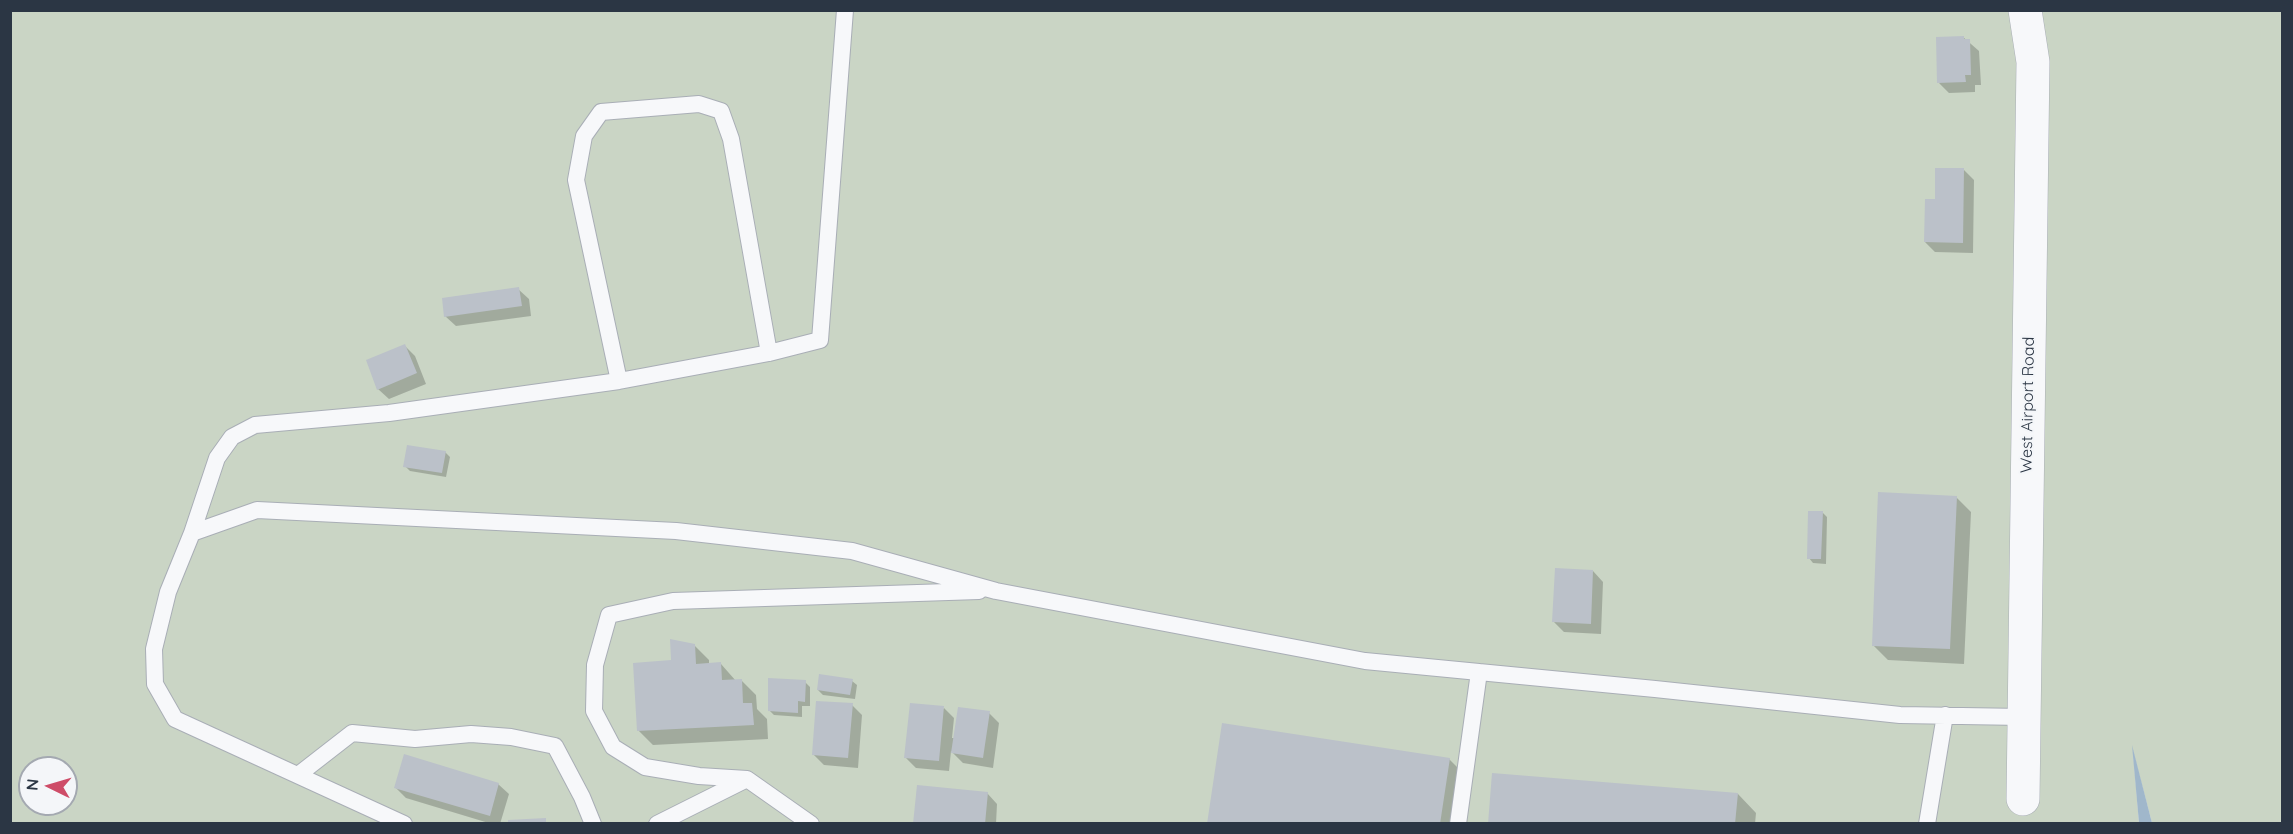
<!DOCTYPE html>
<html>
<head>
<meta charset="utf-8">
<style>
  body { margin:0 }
  #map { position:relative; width:2293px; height:834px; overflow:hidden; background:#e4e7ec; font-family:Quicksand,sans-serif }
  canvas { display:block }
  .frame { position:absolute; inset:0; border:12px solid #2b3644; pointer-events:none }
  .north { position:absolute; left:18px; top:756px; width:60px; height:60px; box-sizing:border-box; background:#f4f6f9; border:2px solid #a4a9b1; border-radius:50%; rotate:275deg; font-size:16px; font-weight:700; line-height:24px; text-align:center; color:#2b3644 }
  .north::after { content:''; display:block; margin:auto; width:21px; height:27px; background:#ce4c68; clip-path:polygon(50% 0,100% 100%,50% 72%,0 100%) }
</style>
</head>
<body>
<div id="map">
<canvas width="2293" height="834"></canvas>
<div class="frame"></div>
<div class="north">N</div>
</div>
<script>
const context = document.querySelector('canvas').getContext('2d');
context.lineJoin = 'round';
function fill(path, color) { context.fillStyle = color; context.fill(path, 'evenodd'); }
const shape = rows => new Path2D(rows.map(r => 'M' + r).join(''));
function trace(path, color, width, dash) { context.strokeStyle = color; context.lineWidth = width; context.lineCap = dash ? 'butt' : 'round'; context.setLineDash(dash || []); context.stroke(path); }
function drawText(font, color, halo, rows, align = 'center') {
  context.font = font + ' Quicksand,sans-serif'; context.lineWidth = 4.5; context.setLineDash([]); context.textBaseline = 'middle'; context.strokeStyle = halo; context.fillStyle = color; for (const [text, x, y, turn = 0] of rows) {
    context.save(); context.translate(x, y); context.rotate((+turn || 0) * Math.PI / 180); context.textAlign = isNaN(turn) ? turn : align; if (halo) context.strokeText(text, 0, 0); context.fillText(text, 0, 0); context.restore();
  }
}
const green = shape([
  [10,11,2282,11,2282,823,2152,823,2133,751,2139,823,11,823],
  [30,768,66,768,66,804,30,804]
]);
const water = shape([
  [2132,745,2152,823,2139,823]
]);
const shadow = shape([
  [1963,37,1979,51,1981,85,1975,85,1975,92,1949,93,1939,83],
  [1964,170,1974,180,1973,253,1935,252,1925,242,1936,200],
  [518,289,529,299,531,316,456,326,445,316],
  [405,346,415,356,426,384,389,399,378,389],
  [445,452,450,457,446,477,410,471,405,466],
  [1956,497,1971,512,1964,664,1888,660,1873,645],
  [1822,512,1827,517,1826,564,1813,563,1809,558],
  [1593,571,1603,582,1601,634,1564,632,1554,622],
  [694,645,709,660,709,665,721,664,736,681,741,680,756,695,757,709,767,719,768,739,653,745,638,730,673,662],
  [852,681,857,685,855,699,823,695,818,690],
  [805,682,810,687,810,706,802,706,802,717,774,715,769,710],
  [852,705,862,715,858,768,824,765,813,754],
  [944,708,954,718,952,738,955,738,989,713,999,723,993,768,963,763,951,751,949,771,916,768,906,758],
  [1449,759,1468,778,1462,824,1209,824],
  [498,784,509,794,500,824,492,824,406,798,396,788],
  [987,793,997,804,996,824,915,824],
  [1738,794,1756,813,1755,824,1490,824]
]);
const building = shape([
  [1964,36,1964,39,1970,39,1971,75,1965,75,1966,82,1937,83,1936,37],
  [1935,168,1964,168,1963,243,1924,242,1925,199,1935,199],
  [519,287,522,306,444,317,442,298],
  [405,344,417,373,377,390,366,360],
  [407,445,446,451,442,473,403,467],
  [1878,492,1957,496,1950,649,1872,646],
  [1808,511,1823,511,1821,559,1807,559],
  [1555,568,1593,570,1591,624,1552,622],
  [670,639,695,644,696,664,721,662,722,680,742,679,743,703,752,703,754,725,637,731,633,663,671,660],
  [819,674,853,679,850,695,817,690],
  [768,678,806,680,805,702,798,701,798,713,768,711],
  [816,701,853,703,848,758,812,755],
  [910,703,944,706,939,761,904,758],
  [958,707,990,711,983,758,951,753],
  [1222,723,1450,758,1440,824,1207,824],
  [404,754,499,783,490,816,394,788],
  [1492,773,1738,793,1735,824,1488,824],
  [917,785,988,792,985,824,913,824],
  [546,818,546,824,508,824,508,820]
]);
const service = shape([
  [619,381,576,180,584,136,601,112,699,104,721,111,731,139,769,353],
  [192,533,217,458,232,437,255,425,389,413,619,381,769,353,820,340,845,10],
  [298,775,352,733,415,739,471,734,511,737,555,746,582,797,593,824],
  [404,824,175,719,155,684,154,649,168,592,192,533,257,510,676,531,852,551,996,591,1365,661,1655,689,1900,715,2023,717],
  [657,824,745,780],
  [811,824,747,779,699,776,645,767,613,747,594,711,595,665,609,615,673,601,979,591],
  [1458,824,1479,672],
  [1927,824,1945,715]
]);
const minor = shape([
  [2023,799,2033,62,2025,10]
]);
const streetNames = [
  ["West Airport Road",2028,405,-89]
];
fill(green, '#cad5c5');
fill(water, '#a0b7cb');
fill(shadow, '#0003');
fill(building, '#bbc1c9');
trace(service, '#a9aeb6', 18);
trace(minor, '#a9aeb6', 34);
trace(service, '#f7f8fa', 16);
trace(minor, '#f7f8fa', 33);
drawText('16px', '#2b3644', '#f4f6f9', streetNames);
</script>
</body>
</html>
